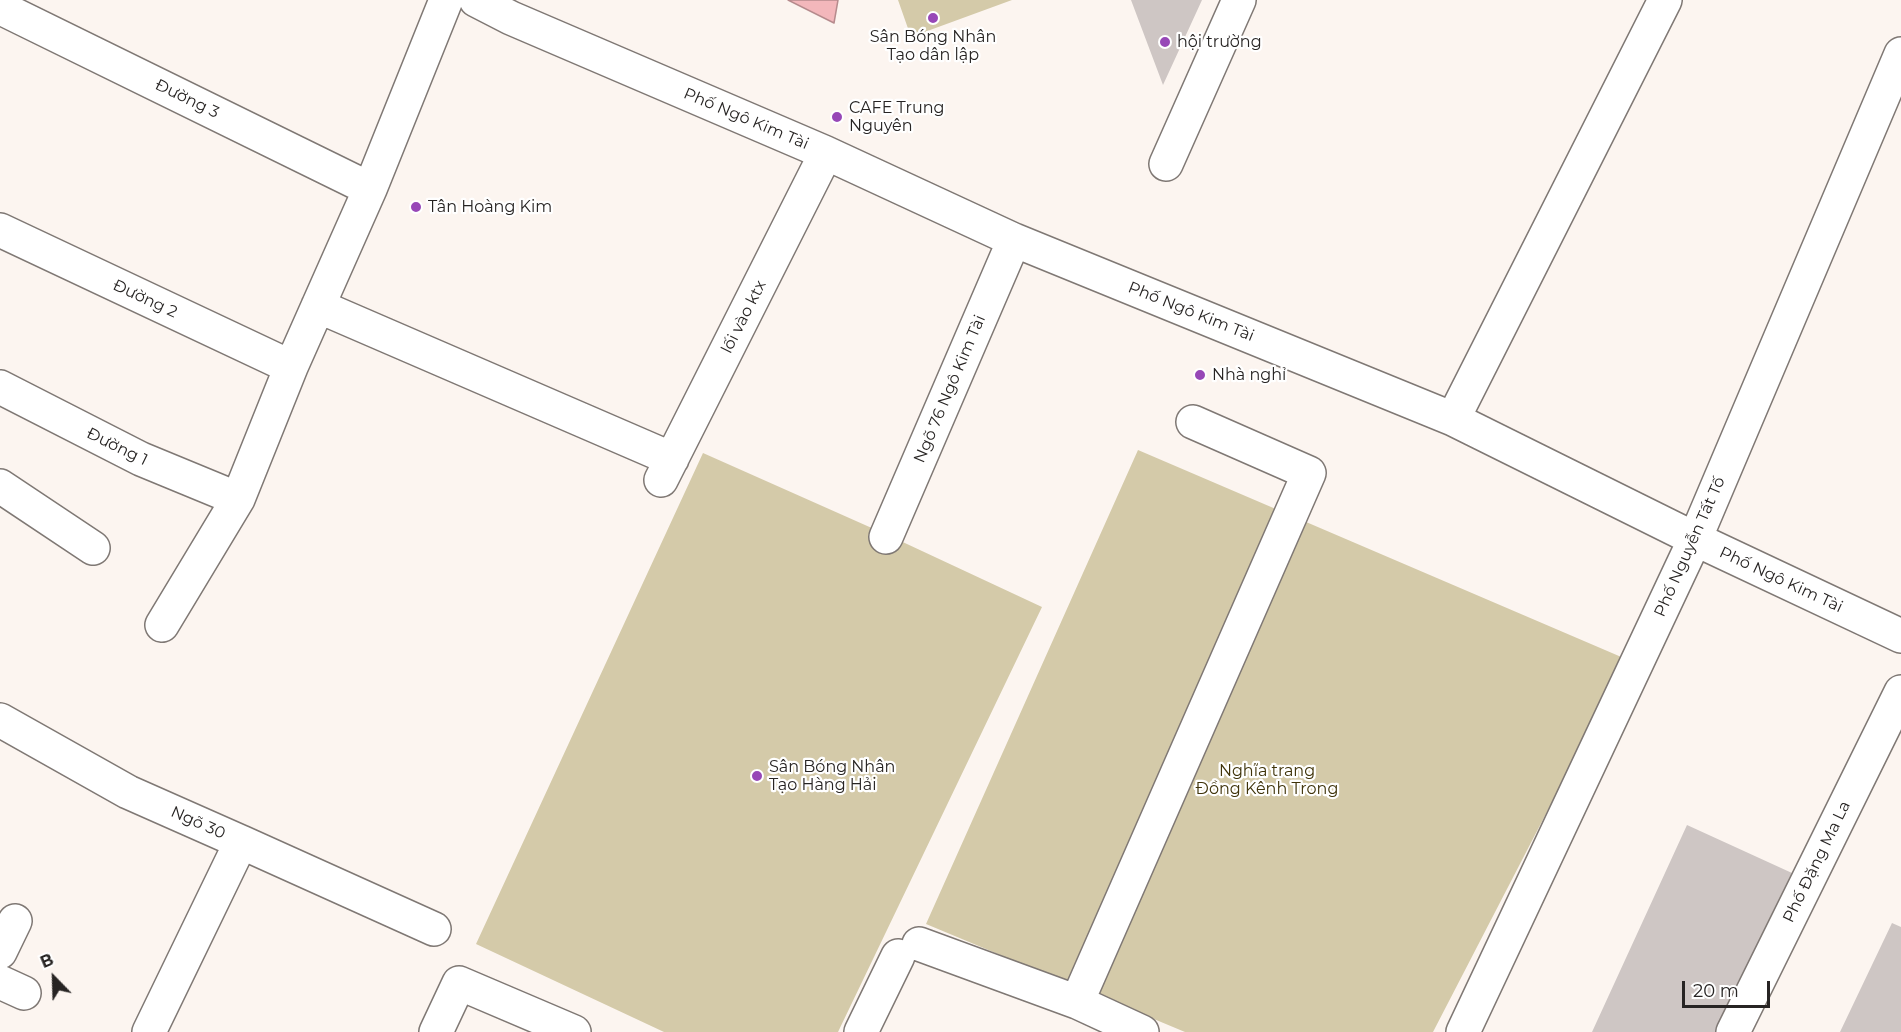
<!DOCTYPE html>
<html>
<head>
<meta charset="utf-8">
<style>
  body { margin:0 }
  #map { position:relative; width:1901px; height:1032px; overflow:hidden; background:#fcf5f0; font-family:Montserrat,sans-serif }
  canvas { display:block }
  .north { position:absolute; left:24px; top:948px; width:60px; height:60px; -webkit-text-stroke:4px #fff; paint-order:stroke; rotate:337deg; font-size:16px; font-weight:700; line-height:24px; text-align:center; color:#272423 }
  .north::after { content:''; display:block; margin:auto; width:21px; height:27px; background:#272423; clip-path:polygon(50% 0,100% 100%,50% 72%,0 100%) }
  .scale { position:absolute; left:1682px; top:981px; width:88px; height:27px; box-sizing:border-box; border:3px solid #272423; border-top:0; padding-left:8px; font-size:18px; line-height:21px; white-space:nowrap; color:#272423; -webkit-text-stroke:4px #fff; paint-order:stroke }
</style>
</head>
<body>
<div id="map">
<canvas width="1901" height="1032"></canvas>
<div class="north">B</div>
<div class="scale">20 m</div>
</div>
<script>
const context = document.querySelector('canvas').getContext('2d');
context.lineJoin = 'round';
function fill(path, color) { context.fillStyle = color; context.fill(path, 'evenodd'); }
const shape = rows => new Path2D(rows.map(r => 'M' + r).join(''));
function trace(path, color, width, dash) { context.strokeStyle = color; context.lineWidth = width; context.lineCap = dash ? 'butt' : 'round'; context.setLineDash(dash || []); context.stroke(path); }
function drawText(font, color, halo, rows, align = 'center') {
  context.font = font + ' Montserrat,sans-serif'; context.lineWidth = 4.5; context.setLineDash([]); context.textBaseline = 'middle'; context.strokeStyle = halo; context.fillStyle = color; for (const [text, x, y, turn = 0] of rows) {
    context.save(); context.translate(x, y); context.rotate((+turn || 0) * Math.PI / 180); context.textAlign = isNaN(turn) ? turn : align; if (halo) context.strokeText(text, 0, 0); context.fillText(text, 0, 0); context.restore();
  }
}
const green = shape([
  [898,0,1012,0,911,37],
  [1138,450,1626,659,1433,1032,1185,1032,926,924],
  [703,453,892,537,1042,607,838,1032,664,1032,476,944]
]);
const water = shape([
  [788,0,838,0,834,23,788,0]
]);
const building = shape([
  [1131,0,1202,0,1163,85],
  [1687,825,1792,873,1719,1032,1592,1032],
  [1892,923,1901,927,1901,1032,1840,1032]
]);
const minor = shape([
  [476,0,511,18,826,153,1014,240,1453,419,1695,539,1901,636],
  [3,9,370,189],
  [1166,164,1239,0],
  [0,230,291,367],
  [318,306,672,459],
  [0,387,141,459,238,499],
  [1453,419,1665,0],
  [661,480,826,153],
  [0,486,93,548],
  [886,537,1014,240],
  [162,625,238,499,291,367,370,189,446,0],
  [0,720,128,792,241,842,149,1032],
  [241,842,434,929],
  [919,944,1077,1002,1142,1032],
  [0,952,15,921],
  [0,982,24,993],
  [1077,1002,1309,473,1193,422],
  [436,1032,459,983,574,1032],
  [861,1032,898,956],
  [1463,1032,1695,539,1901,54],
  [1733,1032,1901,692]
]);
const markers = [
  [933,18,6,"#9747b7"],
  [1165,42,6,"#9747b7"],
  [837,117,6,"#9747b7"],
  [416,207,6,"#9747b7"],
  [1200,375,6,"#9747b7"],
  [757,776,6,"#9747b7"]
];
const poiNames = [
  ["Sân Bóng Nhân",933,37,"center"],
  ["Tạo dân lập",933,55,"center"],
  ["hội trường",1177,42],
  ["CAFE Trung",849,108],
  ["Nguyên",849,126],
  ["Tân Hoàng Kim",428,207],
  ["Nhà nghỉ",1212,375],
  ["Sân Bóng Nhân",769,767],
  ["Tạo Hàng Hải",769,785]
];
const streetNames = [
  ["Đường 3",187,99,26],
  ["Phố Ngô Kim Tài",746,119,23],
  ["Đường 2",145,299,25],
  ["Phố Ngô Kim Tài",1191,312,22],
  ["lối vào ktx",744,317,-63],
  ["Ngõ 76 Ngô Kim Tài",950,389,-67],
  ["Đường 1",117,447,26],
  ["Phố Nguyễn Tất Tố",1690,547,-66],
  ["Phố Ngô Kim Tài",1781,580,25],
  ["Ngõ 30",198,823,24],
  ["Phố Đặng Ma La",1817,862,-64]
];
const parkNames = [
  ["Nghĩa trang",1267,771],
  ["Đồng Kênh Trong",1267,789]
];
fill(green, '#d4caa9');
fill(water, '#f3b7bb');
trace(water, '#b68b8d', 1.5);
fill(building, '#cec6c4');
trace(minor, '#7f7874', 36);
trace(minor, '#fff', 33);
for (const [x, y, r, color] of markers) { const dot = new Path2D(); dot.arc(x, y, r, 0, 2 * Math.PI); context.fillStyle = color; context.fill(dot); trace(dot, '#fff', 2); }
drawText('16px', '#272423', '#fff', poiNames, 'left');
drawText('16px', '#272423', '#fff', streetNames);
drawText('16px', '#3f3309', '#fff', parkNames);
</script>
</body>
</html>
